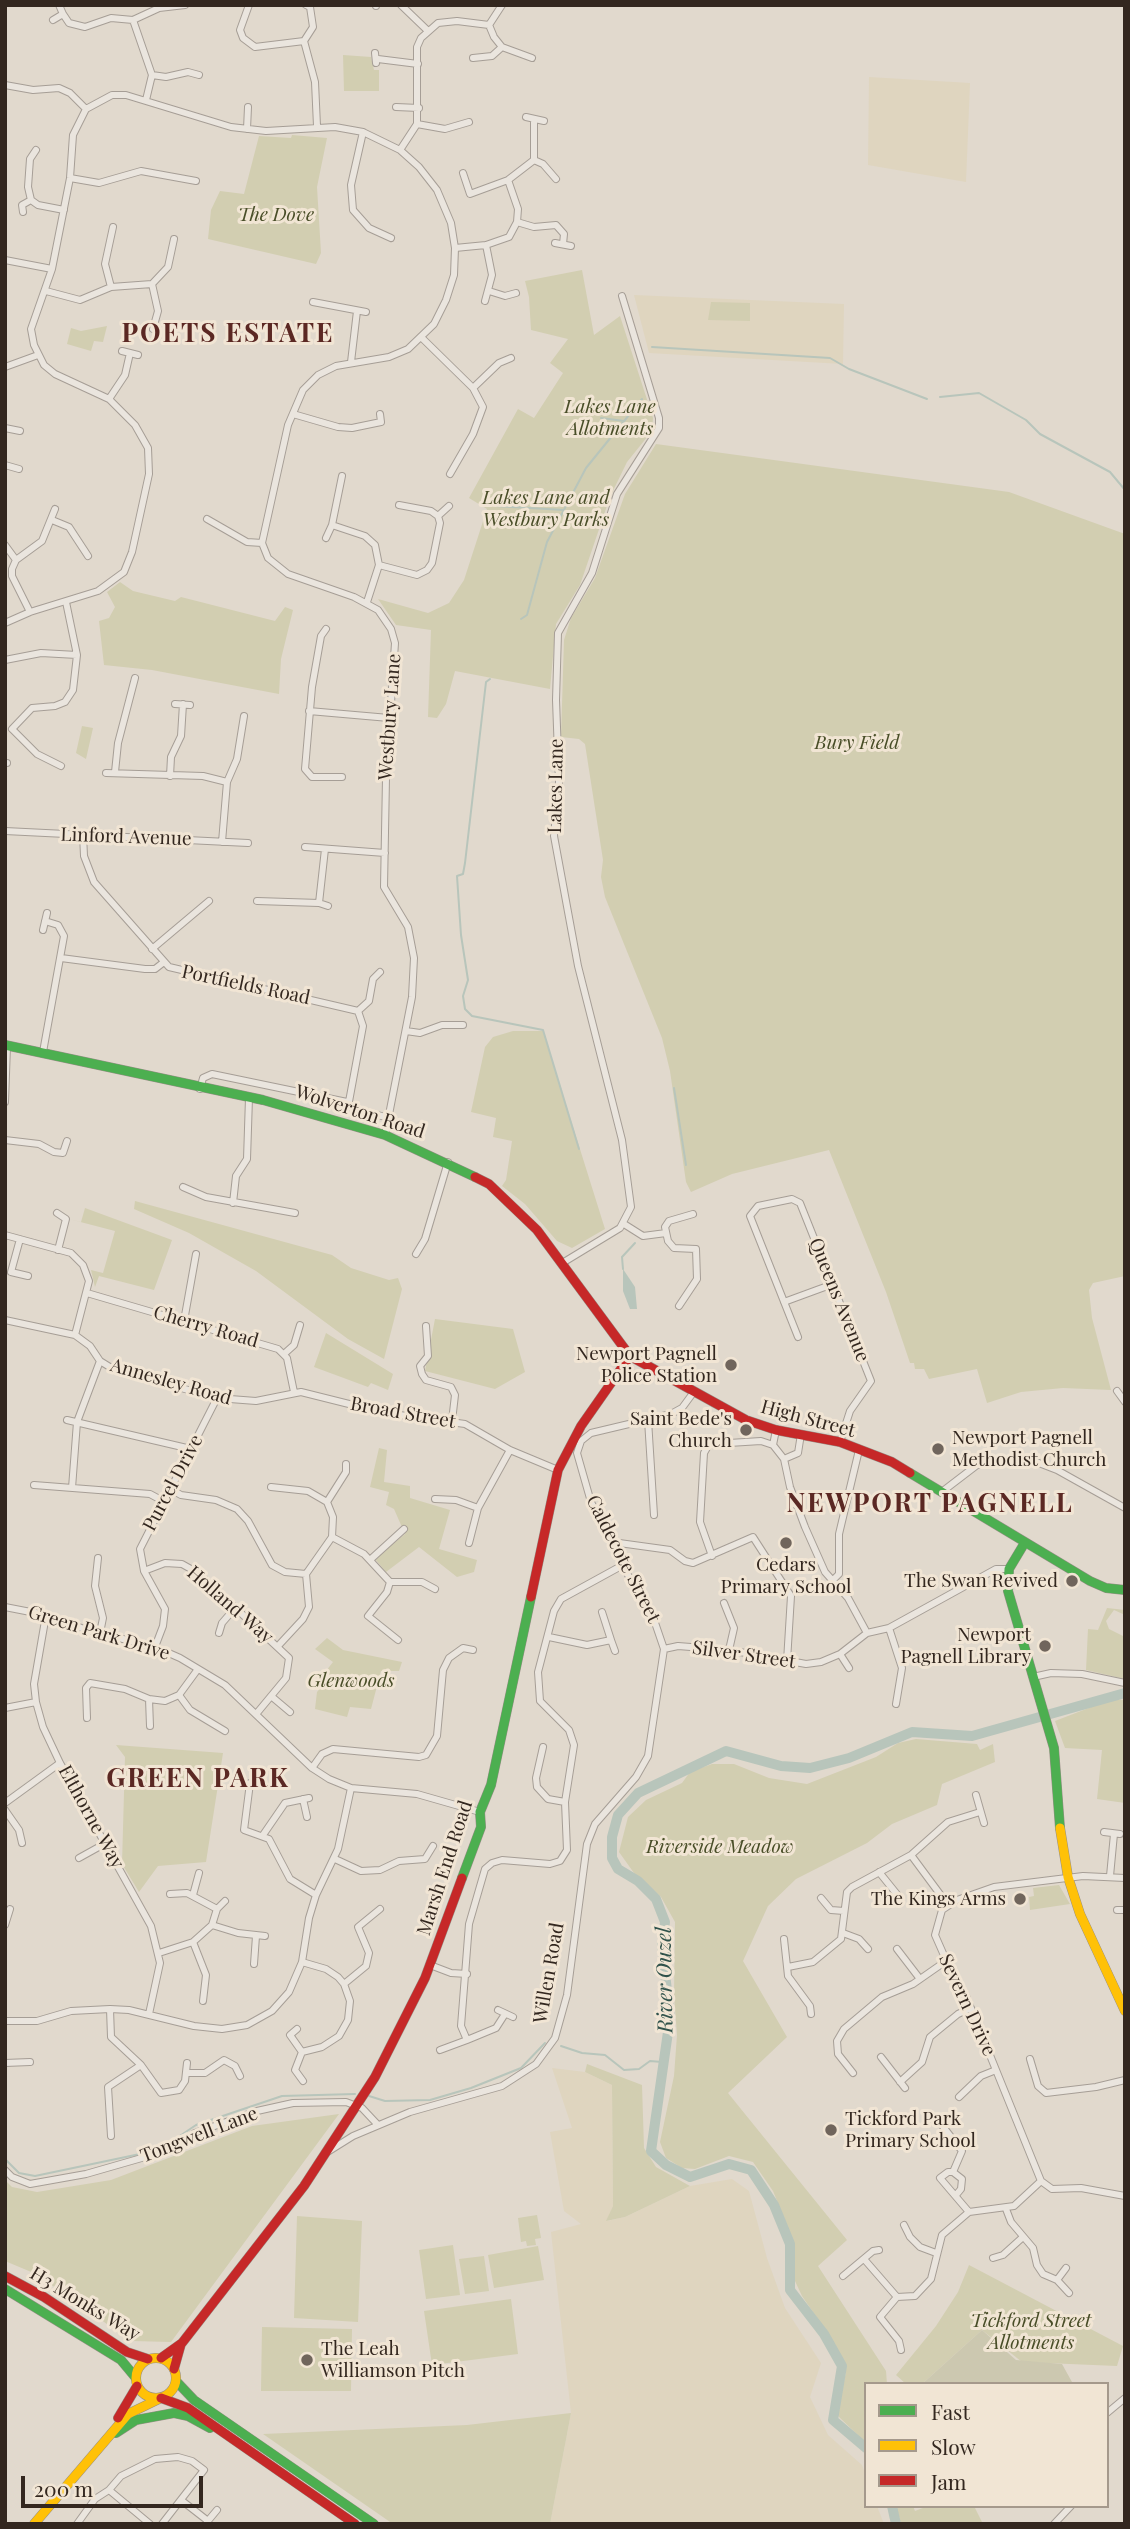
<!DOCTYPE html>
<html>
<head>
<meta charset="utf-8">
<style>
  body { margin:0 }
  #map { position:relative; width:1130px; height:2529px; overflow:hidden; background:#e1d9cd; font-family:"Playfair Display",serif }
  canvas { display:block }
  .frame { position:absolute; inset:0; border:7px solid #33271f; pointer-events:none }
  .legend { position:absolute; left:864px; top:2382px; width:245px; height:126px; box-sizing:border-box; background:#f1e5d4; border:2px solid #a5998c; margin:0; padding:9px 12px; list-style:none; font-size:21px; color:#33271f }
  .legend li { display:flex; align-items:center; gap:14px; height:35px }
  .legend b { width:35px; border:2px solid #a5998c }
  .scale { position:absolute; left:21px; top:2476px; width:182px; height:32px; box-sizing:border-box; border:4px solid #33271f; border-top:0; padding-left:9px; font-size:21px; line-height:24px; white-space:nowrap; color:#33271f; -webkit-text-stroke:5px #f1e5d4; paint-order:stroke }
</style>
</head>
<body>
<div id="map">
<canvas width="1130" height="2529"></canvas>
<div class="frame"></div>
<ul class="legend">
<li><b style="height:9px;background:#4caf50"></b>Fast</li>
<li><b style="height:9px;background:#ffc107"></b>Slow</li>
<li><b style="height:9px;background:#c62828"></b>Jam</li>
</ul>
<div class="scale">200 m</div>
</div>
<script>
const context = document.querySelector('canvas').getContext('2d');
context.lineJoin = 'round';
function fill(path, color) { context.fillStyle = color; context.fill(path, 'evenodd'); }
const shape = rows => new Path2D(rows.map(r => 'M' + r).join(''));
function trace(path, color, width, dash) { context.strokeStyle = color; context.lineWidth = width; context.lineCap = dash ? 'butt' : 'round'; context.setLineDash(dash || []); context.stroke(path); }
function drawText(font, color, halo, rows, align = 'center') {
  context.font = font + ' "Playfair Display",serif'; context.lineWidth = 6; context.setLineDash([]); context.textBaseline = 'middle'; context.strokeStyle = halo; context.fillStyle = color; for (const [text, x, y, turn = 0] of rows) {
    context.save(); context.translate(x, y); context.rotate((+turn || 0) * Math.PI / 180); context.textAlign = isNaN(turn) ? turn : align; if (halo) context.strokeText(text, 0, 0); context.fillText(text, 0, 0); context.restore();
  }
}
const farmland = shape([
  [869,77,970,83,966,182,868,165],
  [634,295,844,304,843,364,649,353],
  [552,2068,585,2072,612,2085,613,2206,607,2221,625,2217,690,2186,732,2179,749,2191,767,2258,785,2308,821,2363,810,2397,828,2435,862,2465,866,2476,866,2506,877,2506,884,2524,550,2524,571,2413,551,2232,581,2224,564,2211,550,2132,572,2128]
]);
const green = shape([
  [343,55,371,57,374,70,379,70,379,91,344,91],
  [292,135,327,138,317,187,321,253,316,264,208,239,211,210,220,191,244,194,259,136,291,138],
  [582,270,594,335,620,316,653,418,652,431,627,462,610,497,580,585,556,624,550,689,455,671,446,704,437,718,428,717,431,630,396,625,378,599,428,613,449,603,464,580,487,509,469,498,518,409,534,418,563,373,550,363,568,339,531,330,529,297,525,281],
  [711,302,750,303,750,321,708,320],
  [107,326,103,342,94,341,91,351,67,344,71,328,81,331],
  [656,444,1009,492,1125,534,1125,1276,1093,1283,1089,1290,1092,1318,1111,1390,1063,1388,1021,1392,987,1403,977,1369,929,1379,924,1369,915,1369,914,1363,910,1363,886,1292,829,1150,732,1174,691,1192,686,1182,670,1071,662,1038,605,897,601,877,603,860,585,744,579,739,561,737,564,640,571,618,595,578,625,494],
  [120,582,133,591,175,601,181,597,275,621,285,607,293,610,281,659,279,694,152,670,104,665,99,621,109,618,115,607,107,592],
  [82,726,93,728,86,759,76,753],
  [513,1031,543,1031,605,1229,572,1248,557,1241,525,1204,502,1186,506,1180,512,1141,493,1137,496,1118,471,1112,485,1047,493,1037],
  [135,1201,332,1255,351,1268,389,1280,398,1278,402,1289,384,1359,348,1339,256,1271,189,1233,134,1209],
  [85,1208,172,1240,154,1290,99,1276,95,1287,91,1270,103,1273,115,1231,69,1219,81,1222],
  [435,1319,513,1329,525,1372,495,1389,425,1371],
  [326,1333,393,1374,388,1390,371,1383,368,1387,314,1367],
  [379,1448,387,1450,384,1482,410,1486,410,1498,450,1510,439,1549,477,1560,474,1572,457,1577,419,1547,386,1572,375,1559,405,1534,394,1509,386,1505,389,1492,370,1487],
  [1107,1608,1125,1610,1125,1615,1114,1610,1106,1621,1109,1629,1125,1637,1125,1679,1086,1670,1088,1629,1098,1630],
  [327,1638,343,1650,402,1662,399,1671,381,1671,371,1709,350,1707,347,1717,315,1709,317,1692,323,1685,319,1680,333,1662,315,1649],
  [1112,1699,1125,1700,1125,1803,1097,1799,1102,1750,1065,1748,1055,1721],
  [916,1739,977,1744,980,1750,993,1744,995,1762,942,1784,937,1805,892,1824,867,1843,796,1879,768,1906,743,1961,787,2037,728,2093,847,2240,818,2266,886,2371,887,2384,866,2384,866,2443,837,2415,846,2372,836,2346,802,2296,795,2281,793,2240,773,2191,753,2162,729,2156,695,2169,682,2168,666,2158,660,2142,674,2076,677,2035,674,1995,675,1922,661,1897,634,1873,619,1852,628,1817,646,1800,682,1783,690,1772,712,1764,734,1764,769,1778,807,1784,876,1757,898,1743],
  [116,1745,223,1753,206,1862,158,1866,139,1892,122,1864,125,1757],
  [1059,1885,1070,1904,1030,1910,1029,1897,1034,1896,1033,1888],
  [587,2064,642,2085,644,2148,656,2167,690,2186,625,2217,606,2221,613,2206,612,2085,585,2072],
  [339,2114,171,2342,131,2341,36,2274,5,2261,5,2180,12,2187,37,2192,111,2180,252,2126],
  [537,2215,541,2238,535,2239,536,2245,527,2246,526,2241,521,2242,518,2218],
  [297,2216,362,2221,358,2322,294,2318],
  [453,2245,460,2295,426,2299,419,2250],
  [538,2246,544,2280,494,2288,488,2255],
  [484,2256,489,2291,465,2294,459,2259],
  [969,2265,1123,2346,1117,2366,1022,2362,982,2330,922,2384,906,2384,896,2375,936,2326,958,2292],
  [511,2299,518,2354,432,2365,424,2311],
  [262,2327,352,2329,351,2391,261,2391],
  [571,2413,550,2524,393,2524,263,2434,467,2425],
  [896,2506,913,2506,915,2511,928,2506,974,2506,983,2524,901,2524]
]);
const cemetery = shape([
  [982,2330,1016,2360,1062,2364,1072,2382,922,2384]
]);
const water = shape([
  [623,1269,635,1287,637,1309,630,1309,623,1291]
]);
const stream = shape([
  [652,347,830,358,849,369,927,399],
  [940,397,979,393,1026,420,1040,434,1110,472,1125,490],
  [601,418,624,421],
  [495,506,564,510],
  [521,619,527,615,547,542,586,468,642,399],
  [490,679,486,682,465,863,463,874,457,876,461,935,468,980,463,996,465,1009,472,1016,543,1030,579,1149],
  [674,1088,686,1165],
  [623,1269,622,1257,635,1243],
  [561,2046,582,2053,605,2055,624,2070,639,2069,650,2061,662,2062],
  [369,2096,385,2101,430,2100,471,2088,521,2068,545,2043],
  [5,2159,19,2173,35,2176,159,2150,196,2125,282,2096,355,2094]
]);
const river = shape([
  [866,2448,833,2420,842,2366,824,2334,790,2290,790,2244,774,2205,751,2170,729,2164,690,2177,666,2165,651,2151,670,2018,662,1946,665,1922,656,1899,638,1881,618,1869,612,1858,612,1837,618,1815,638,1793,726,1751,781,1766,810,1768,849,1758,912,1732,972,1736,1125,1693],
  [892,2506,896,2524]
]);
const street = shape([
  [249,5,240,30,243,38,255,47,304,41,313,27,310,7,306,5],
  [401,5,427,30],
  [502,5,489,25,494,37,502,47,532,58],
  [376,6,376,5],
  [63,14,69,23,85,27,111,18,133,20,159,8,185,5],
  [53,20,63,14,59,5],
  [133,20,152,75,146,100],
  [304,41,315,82,317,126],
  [375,53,376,63],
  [473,58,492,56,502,47],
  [378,59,418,64],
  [152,75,166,77,188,72,199,75],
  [5,85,33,90,59,88,70,93,86,109],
  [396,107,419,108],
  [526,117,544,121],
  [417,124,445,129,469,122],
  [247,129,248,107],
  [363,132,351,185,353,210,369,228,391,238],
  [36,150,30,159,28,187,31,200,38,205,64,210],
  [400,150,417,124,417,47,421,38,438,23,457,21,489,25],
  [534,160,534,119],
  [534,160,543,164,556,179],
  [463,173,470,194,508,180,534,160],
  [70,178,99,183,141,171,196,181],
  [23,212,22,205,31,200],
  [517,222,534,227,556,225,564,234,563,244],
  [555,243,571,246],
  [455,248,486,245,509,237,517,222,518,209,508,180],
  [5,260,52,269],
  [111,287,105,264,113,227],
  [46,291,80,300,111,287,152,284],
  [489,291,505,296,516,293],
  [485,301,492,275,486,245],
  [313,302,366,312],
  [153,329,158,311,152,284,168,267,174,239],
  [422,338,473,388,483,407,473,434,450,474],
  [122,351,138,355],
  [351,362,357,311],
  [5,367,38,355],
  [473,388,499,363,511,358],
  [109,399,125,375,130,353],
  [293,414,338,427,352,428,381,422,380,414],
  [5,428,20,431],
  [5,465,19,469],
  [438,516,449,506],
  [207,519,247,542,262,543],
  [52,520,69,527,88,556],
  [332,525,365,536,375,545,379,565,367,602],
  [326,538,332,525,342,476],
  [5,545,16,560],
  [379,565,417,575,427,570,432,563,440,523,438,516,431,511,399,505],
  [30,612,12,576,12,569,16,560,42,541,55,509],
  [5,623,30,612,98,591,124,572,132,552,149,474,148,448,135,425,109,399,55,374,44,365,34,345,31,329,52,269,70,178,73,135,86,109,112,95,126,95,231,127,266,131,335,127,363,132,400,150,419,167,437,190,451,223,455,248,454,275,446,300,434,324,408,349,389,357,336,366,318,375,303,390,288,425,262,543,268,558,288,574,354,597,378,610,391,629,395,643,386,778,384,887,408,927,414,958,412,997,385,1135],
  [326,629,321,636,312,687,305,769,312,777,342,777],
  [5,660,41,653,77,655],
  [175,704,190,705],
  [309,711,389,718],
  [12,729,32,708,55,706,65,702,73,690,77,655,66,602],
  [12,729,37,754,61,766],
  [5,763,7,763],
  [115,772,118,743,135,678],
  [106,773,203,776,227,782],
  [170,776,171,757,181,736,183,704],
  [5,831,248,843],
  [83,834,84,856,94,882,169,967,358,1011],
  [222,842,227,782,237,759,244,716],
  [305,847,385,853],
  [257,901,319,903,328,906],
  [319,903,325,849],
  [43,930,47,913],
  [152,949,209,901],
  [61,958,145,969,155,969,164,962],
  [358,1011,363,1026,348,1107,389,1118],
  [358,1011,369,1001,373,979,380,972],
  [406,1031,420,1033,442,1025,463,1025],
  [43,1052,64,936,58,925,45,921],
  [200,1089,203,1078,212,1074,347,1102],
  [5,1102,7,1046],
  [5,1140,39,1144,54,1152,63,1153,67,1141],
  [183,1187,206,1197,295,1213],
  [233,1203,236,1176,247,1159,249,1098],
  [57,1213,66,1219,58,1250],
  [624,1224,643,1236,666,1233],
  [5,1235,71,1253,83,1265,89,1281,75,1335],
  [20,1239,11,1272,28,1276],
  [416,1254,425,1239,448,1162],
  [564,1262,620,1228,631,1207,622,1140,578,966,554,836,559,782,556,700,558,633,592,573,617,494,659,428,659,418,622,296],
  [87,1293,278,1349,287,1358,294,1392],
  [784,1302,833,1284],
  [679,1306,697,1279,696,1249,674,1248,668,1241,665,1227,669,1221,693,1214],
  [5,1320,75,1335,90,1346,100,1361,113,1369,217,1398,256,1401,301,1392,385,1413,465,1424,510,1450,558,1470],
  [184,1321,196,1254],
  [426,1326,428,1356,420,1366,422,1374,426,1380,451,1387,455,1395,452,1421],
  [798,1337,750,1216,758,1206,792,1199,800,1203,871,1381,850,1411,840,1442],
  [284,1354,294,1345,300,1325],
  [1117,1391,1125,1402],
  [67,1420,191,1449],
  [648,1420,654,1515],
  [776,1430,773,1445,784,1459,790,1487,805,1527,825,1572,848,1598,867,1633],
  [784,1459,798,1453,801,1434],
  [34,1485,150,1494,163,1501],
  [271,1487,308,1491,327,1502,333,1517,332,1537,306,1574,309,1607,303,1619,278,1646],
  [72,1488,77,1422,100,1361],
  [170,1489,181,1495,216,1500,237,1509,248,1521,272,1565,285,1572,306,1574],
  [943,1491,977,1465,1016,1458,1031,1460,1057,1470,1125,1508],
  [435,1499,456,1500,478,1508],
  [327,1502,346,1472,346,1464],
  [332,1537,364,1554,390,1582,387,1592,368,1616,398,1640],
  [612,1542,670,1550,685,1561,693,1563,753,1537,791,1596,787,1661],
  [469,1543,478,1508,510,1450],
  [712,1556,700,1522,704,1453,708,1446,713,1444,761,1441,773,1445],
  [98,1558,95,1586,103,1618,100,1633],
  [371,1559,404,1529],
  [144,1571,165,1563,182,1564,198,1573,289,1658,286,1678,257,1713],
  [833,1580,839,1574,839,1534,859,1450],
  [390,1582,422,1582,435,1589],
  [724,1603,734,1628,729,1650],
  [5,1607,46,1615,87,1630,155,1647,180,1658,225,1685,312,1768,329,1779,351,1788,417,1794,480,1812],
  [46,1615,34,1684,36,1702,43,1727,60,1763,151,1926,160,1963,149,2014],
  [889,1628,902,1668,896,1704],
  [219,1633,222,1623,235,1608],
  [549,1637,587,1645,611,1640,602,1612],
  [611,1640,615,1651],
  [155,1647,163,1626,165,1609,144,1571,140,1549,217,1398],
  [664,1649,678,1646,729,1650,806,1664,821,1662,840,1654,867,1633,889,1628,996,1569,1009,1569],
  [840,1654,849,1668],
  [1033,1677,1051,1673,1082,1674,1125,1683],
  [179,1695,190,1710,225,1731],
  [271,1696,290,1712],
  [149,1699,150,1726],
  [5,1708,36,1702],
  [87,1718,86,1688,90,1683,125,1689,149,1699,165,1701,179,1695,198,1669],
  [543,1747,536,1778,537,1787,548,1799,565,1802],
  [312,1768,322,1754,333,1749,419,1757,426,1755,437,1736,443,1670,449,1658,463,1648,473,1650],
  [250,1783,244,1830,269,1839,290,1879,316,1895],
  [976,1795,984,1823],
  [303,1799,307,1817],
  [5,1803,60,1763],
  [5,1810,19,1830,22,1843],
  [1104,1832,1120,1834],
  [263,1835,285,1803,309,1798],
  [911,1855,948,1822,980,1812],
  [79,1858,106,1843],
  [335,1859,361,1871,380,1870,399,1861,425,1859,433,1846],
  [879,1872,900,1898],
  [1110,1876,1114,1834],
  [1125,1878,1083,1876,994,1887,957,1900,942,1910,935,1935,950,1969,966,1996,1041,2181,1052,2189,1081,2188,1125,2196],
  [193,1895,199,1873],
  [821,1898,831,1910,844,1911],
  [217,1909,225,1901],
  [1117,1910,1125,1910],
  [5,1925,10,1909],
  [212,1925,238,1933,265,1936],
  [843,1933,859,1939,868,1949],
  [784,1939,788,1976,810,2006,811,2014],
  [193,1942,206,1975,203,2001],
  [897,1949,920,1979],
  [159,1953,193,1942,212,1925,217,1909,187,1893,170,1894],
  [302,1962,326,1969,338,1977,344,1984,350,2001,348,2020,339,2036,322,2047,302,2052,295,2070,303,2081],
  [254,1964,256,1936],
  [430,1965,451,1973,467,1974],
  [788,1967,813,1962,841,1939,847,1892,852,1887,911,1855,948,1905],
  [344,1984,366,1966,369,1953,358,1927,380,1909],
  [110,2009,111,2037,141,2065,161,2093,179,2090,185,2081,187,2063],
  [498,2010,513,2017],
  [505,2014,496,2028,467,2040,461,2026,469,1924,485,1869,492,1863,502,1860,550,1864,560,1861,567,1850,565,1802,574,1745,569,1730,540,1701,538,1672,554,1611,561,1599,623,1565],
  [5,2021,37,2021,71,2011,110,2009,129,2010,194,2026,222,2029,247,2025,272,2011,289,1992,302,1962,309,1918,316,1895,338,1849,351,1788],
  [297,2029,290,2035,302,2052],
  [440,2050,467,2040],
  [881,2057,905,2088],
  [1030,2059,1038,2086,1046,2093,1096,2087,1125,2080],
  [5,2063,30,2062],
  [186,2073,205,2073,224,2060,235,2066,240,2076],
  [853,2073,838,2054,837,2041,844,2029,882,1997,913,1984,946,1961],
  [900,2082,922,2062,930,2037,958,2014,971,2008],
  [959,2097,981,2076,996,2070],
  [933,2119,941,2124,962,2151,953,2172,948,2172,940,2178,969,2212],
  [111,2136,108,2087,141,2065],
  [329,2151,353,2136,410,2112,502,2086,536,2064,555,2038,567,1995,587,1844,595,1824,636,1777,648,1756,664,1649,651,1611,632,1583,591,1502,577,1453,581,1441,591,1433,671,1414,682,1408,693,1393],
  [5,2170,12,2177,30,2184,86,2174,166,2151,195,2133,257,2111,293,2103,346,2102,362,2108,378,2125],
  [953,2172,962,2179,961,2189,956,2195],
  [1006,2209,1011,2222,1033,2248,1037,2265,1043,2274,1057,2280,1066,2268],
  [969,2212,1014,2206,1041,2181],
  [904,2225,910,2237,920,2247,936,2253],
  [993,2258,1003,2255,1023,2237],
  [864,2259,897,2297,915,2296,931,2279,942,2235,969,2212],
  [843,2276,873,2251,879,2250],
  [1057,2280,1069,2293],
  [897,2297,880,2317,899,2341,901,2350],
  [1107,2413,1125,2398],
  [109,2490,121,2476,155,2459,178,2457,192,2461,204,2470,162,2524],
  [181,2500,208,2521],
  [207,2522,217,2510],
  [77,2524,95,2499,109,2490,150,2524],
  [1054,2524,1071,2506]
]);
const fast = shape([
  [5,1045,263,1100,385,1135,475,1177],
  [910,1473,1090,1581,1106,1588,1125,1590],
  [1024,1544,1009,1569,1008,1591,1054,1748,1060,1828],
  [462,1878,481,1827,480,1812,491,1785,531,1597],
  [5,2289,121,2360,136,2378],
  [176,2381,194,2400,374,2524],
  [116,2433,136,2420,174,2413,188,2416,210,2428]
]);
const slow = shape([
  [1060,1828,1068,1877,1080,1914,1125,2011],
  '136 2378a20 20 0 1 1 40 0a20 20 0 1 1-40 0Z',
  [34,2524,128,2414,161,2398]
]);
const jam = shape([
  [475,1177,489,1184,537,1230,630,1356,746,1420,776,1430,840,1442,892,1462,910,1473],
  [531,1597,558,1470,581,1426,630,1356],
  [5,2276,44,2297,127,2352,148,2359],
  [161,2358,182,2343,304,2186,375,2077,425,1978,462,1878],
  [174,2369,181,2344],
  [161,2398,188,2408,355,2524],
  [118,2418,137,2386]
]);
const markers = [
  [731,1365,7,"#70655c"],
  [746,1430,7,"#70655c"],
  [938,1449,7,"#70655c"],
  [786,1543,7,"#70655c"],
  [1072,1581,7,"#70655c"],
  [1045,1646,7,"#70655c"],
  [1020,1899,7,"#70655c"],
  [831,2130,7,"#70655c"],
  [307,2360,7,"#70655c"]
];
const parkNames = [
  ["The Dove",276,215],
  ["Lakes Lane",610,407],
  ["Allotments",610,429],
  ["Lakes Lane and",546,498],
  ["Westbury Parks",546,520],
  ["Bury Field",857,743],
  ["Glenwoods",351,1681],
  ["Riverside Meadow",720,1847],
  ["Tickford Street",1031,2321],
  ["Allotments",1031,2343]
];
const streetNames = [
  ["Westbury Lane",390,717,-86],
  ["Lakes Lane",556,786,-89],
  ["Linford Avenue",126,837,2],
  ["Portfields Road",246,985,12],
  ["Wolverton Road",360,1112,18],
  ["Queens Avenue",839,1300,68],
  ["Cherry Road",206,1327,16],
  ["Annesley Road",171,1382,16],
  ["Broad Street",403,1413,10],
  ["High Street",808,1419,15],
  ["Purcel Drive",173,1483,-62],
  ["Caldecote Street",623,1559,63],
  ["Holland Way",230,1605,41],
  ["Green Park Drive",99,1633,17],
  ["Silver Street",744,1655,8],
  ["Elthorne Way",91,1817,61],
  ["Marsh End Road",445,1868,-72],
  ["Willen Road",549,1973,-80],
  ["Severn Drive",967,2005,65],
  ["Tongwell Lane",199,2135,-21],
  ["H3 Monks Way",85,2304,31]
];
const poiNames = [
  ["Newport Pagnell",717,1354],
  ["Police Station",717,1376],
  ["Saint Bede's",732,1419],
  ["Church",732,1441],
  ["Newport Pagnell",952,1438,"left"],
  ["Methodist Church",952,1460,"left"],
  ["Cedars",786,1565,"center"],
  ["Primary School",786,1587,"center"],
  ["The Swan Revived",1058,1581],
  ["Newport",1031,1635],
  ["Pagnell Library",1031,1657],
  ["The Kings Arms",1006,1899],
  ["Tickford Park",845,2119,"left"],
  ["Primary School",845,2141,"left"],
  ["The Leah",321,2349,"left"],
  ["Williamson Pitch",321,2371,"left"]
];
const waterNames = [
  ["River Ouzel",665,1980,-91]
];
const districtNames = [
  ["POETS ESTATE",228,334],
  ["NEWPORT PAGNELL",930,1504],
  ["GREEN PARK",198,1779]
];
fill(farmland, '#dfd5bf');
fill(green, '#d2ceb1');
fill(cemetery, '#ccc8b0');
fill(water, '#b8c5bb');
trace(stream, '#b8c5bb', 2);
trace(river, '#b8c5bb', 10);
trace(street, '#a69e96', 8);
trace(fast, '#968e86', 10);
trace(slow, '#968e86', 10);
trace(jam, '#968e86', 10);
trace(street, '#eae5de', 6);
trace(fast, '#4caf50', 9);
trace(slow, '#ffc107', 9);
trace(jam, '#c62828', 9);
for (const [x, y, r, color] of markers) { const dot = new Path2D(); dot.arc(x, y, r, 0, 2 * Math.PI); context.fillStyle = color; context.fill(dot); trace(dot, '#f1e5d4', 2.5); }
drawText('italic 19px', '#494e28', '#f1e5d4', parkNames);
drawText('19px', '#33271f', '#f1e5d4', streetNames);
drawText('19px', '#33271f', '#f1e5d4', poiNames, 'right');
drawText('italic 21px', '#30524b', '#f1e5d4', waterNames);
context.letterSpacing = '2px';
drawText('bold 26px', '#5b2823', '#f1e5d4', districtNames);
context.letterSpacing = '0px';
</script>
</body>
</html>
